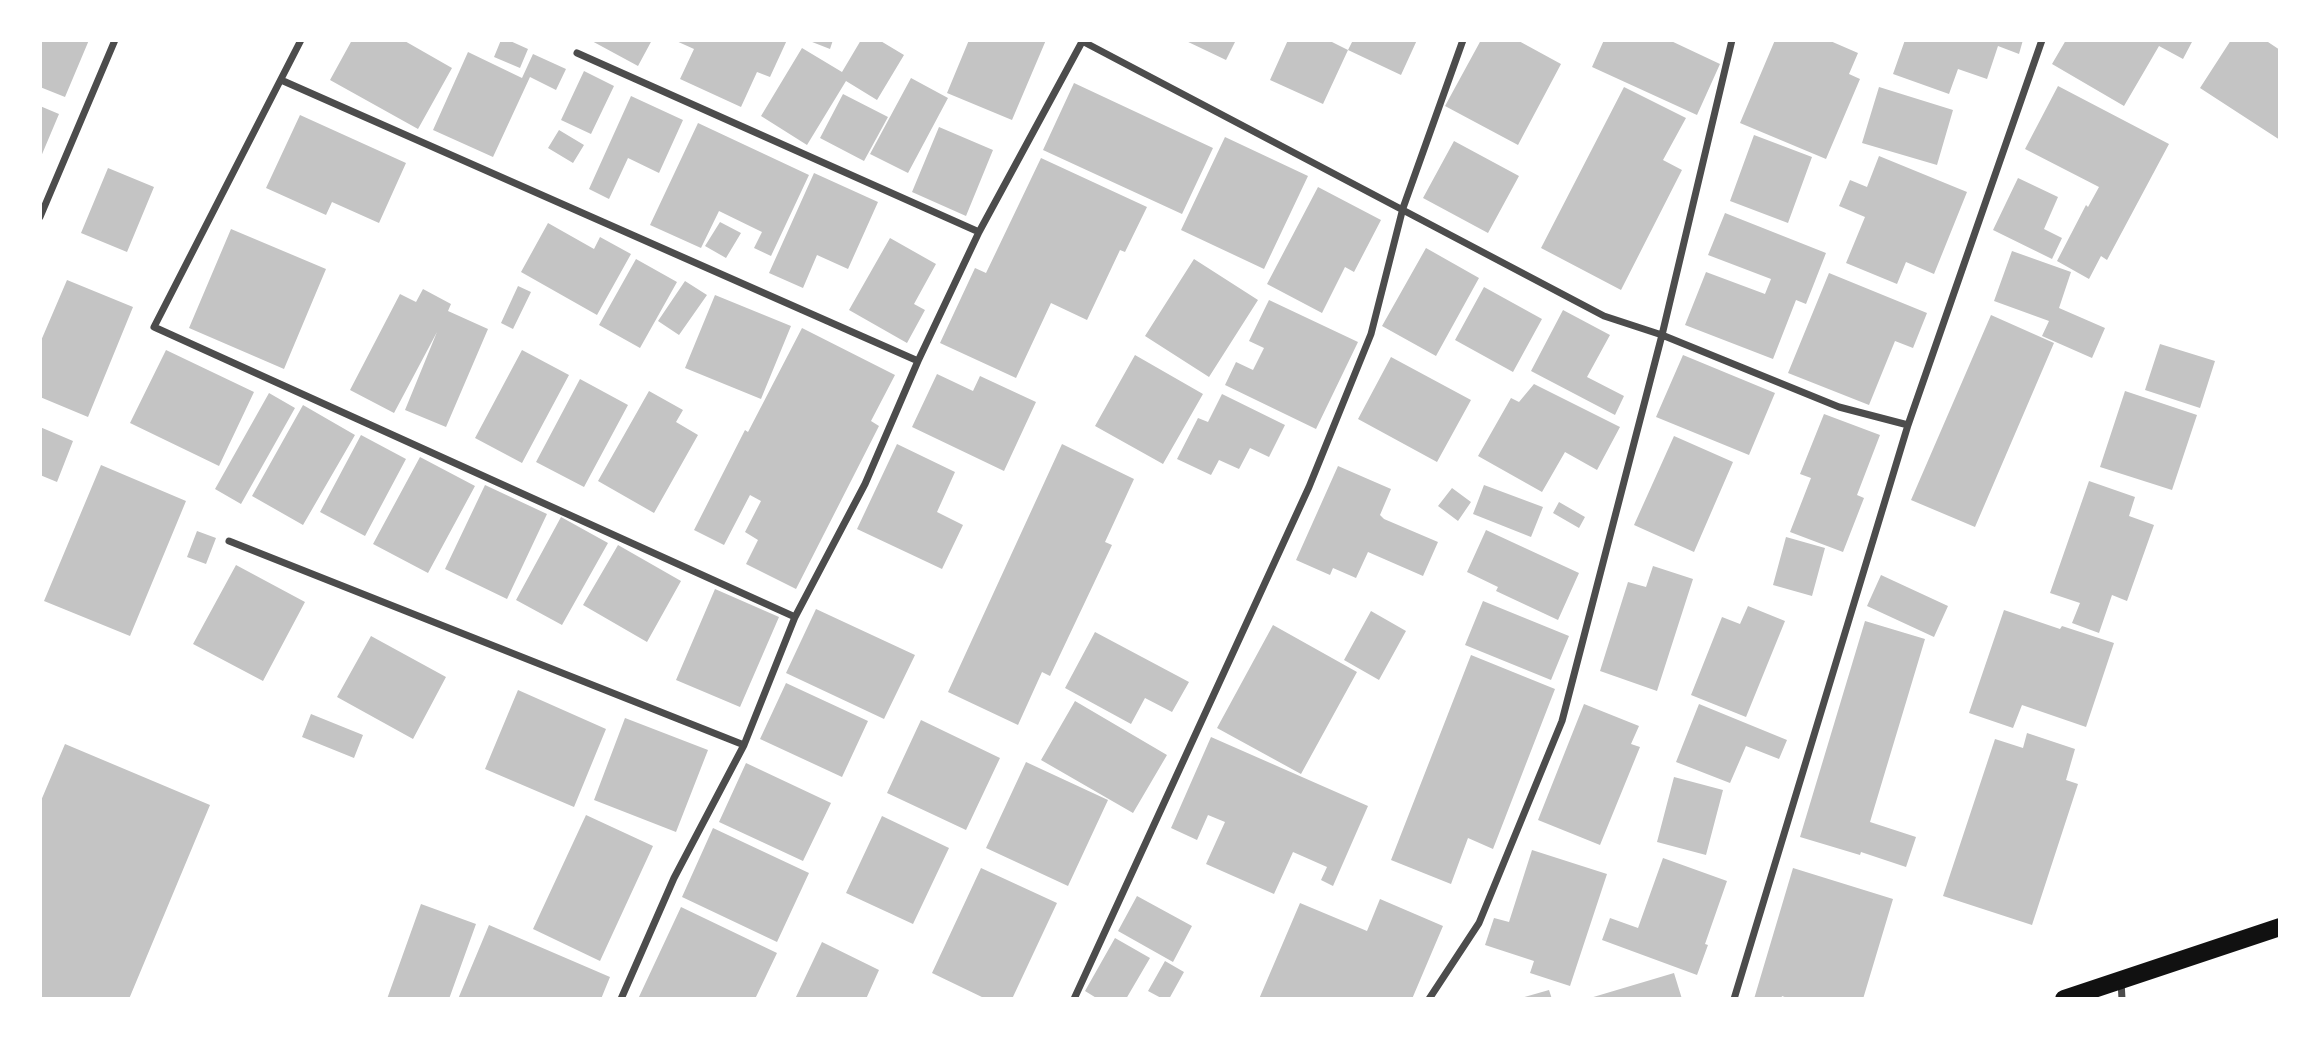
<!DOCTYPE html>
<html>
<head>
<meta charset="utf-8">
<style>
  body { margin:0 }
  #map { position:relative; width:2320px; height:1039px; overflow:hidden; background:#fff; font-family:"IBM Plex Serif",serif }
  canvas { display:block }
  .frame { position:absolute; inset:0; border:42px solid #fff; pointer-events:none }
</style>
</head>
<body>
<div id="map">
<canvas width="2320" height="1039"></canvas>
<div class="frame"></div>
</div>
<script>
const context = document.querySelector('canvas').getContext('2d');
context.lineJoin = 'round';
function fill(path, color) { context.fillStyle = color; context.fill(path, 'evenodd'); }
const shape = rows => new Path2D(rows.map(r => 'M' + r).join(''));
function trace(path, color, width, dash) { context.strokeStyle = color; context.lineWidth = width; context.lineCap = dash ? 'butt' : 'round'; context.setLineDash(dash || []); context.stroke(path); }
const building = shape([
  [40,40,89,40,65,97,40,87],
  [352,40,403,40,452,68,418,129,330,80],
  [501,40,508,40,528,49,520,68,494,57],
  [590,40,652,40,638,66],
  [674,40,787,40,770,77,757,72,741,107,680,79,694,49],
  [807,40,833,40,830,49],
  [861,40,879,40,904,55,877,100,846,81,807,145,761,116,802,48,842,72],
  [969,40,1046,40,1012,120,947,93],
  [1184,40,1236,40,1226,60],
  [1288,40,1328,40,1348,50,1323,104,1270,80],
  [1353,40,1417,40,1401,75,1348,50],
  [1481,40,1517,40,1561,64,1518,145,1445,106],
  [1604,40,1669,40,1720,64,1697,115,1592,67],
  [1775,40,1828,40,1858,53,1849,74,1860,79,1826,159,1740,123],
  [1905,40,2023,40,2019,54,1998,46,1987,79,1958,69,1949,94,1893,74],
  [2066,40,2193,40,2183,59,2159,46,2124,106,2052,64],
  [2231,40,2265,40,2280,50,2280,140,2200,88],
  [468,52,522,78,533,54,566,69,556,90,530,77,493,157,433,130],
  [584,71,614,86,591,134,561,120],
  [911,78,948,98,908,173,870,154],
  [1074,83,1213,148,1182,214,1043,150],
  [2058,86,2169,144,2107,260,2101,256,2089,279,2057,261,2086,205,2088,207,2099,187,2025,149],
  [1624,87,1686,118,1663,160,1682,170,1621,290,1541,248],
  [1879,87,1953,110,1937,165,1862,143],
  [843,94,888,117,864,161,820,138],
  [631,96,683,120,659,173,628,158,609,199,589,189],
  [40,106,59,114,40,159],
  [300,115,406,163,379,223,332,202,326,215,266,188],
  [698,123,809,175,771,256,754,248,762,232,719,211,701,248,650,225],
  [939,127,993,150,966,216,912,192],
  [559,130,584,145,573,163,548,148],
  [1754,135,1812,157,1788,223,1730,201],
  [1225,137,1308,176,1264,269,1181,230],
  [1454,141,1519,176,1488,233,1423,198],
  [1879,156,1967,192,1934,274,1906,262,1897,284,1846,263,1865,217,1839,206,1850,180,1867,187],
  [1041,158,1147,207,1125,252,1120,250,1087,320,1051,303,1016,378,940,343,975,268,986,273],
  [108,168,154,187,127,252,81,233],
  [814,173,878,202,848,269,817,255,803,288,769,273],
  [2018,178,2058,197,2044,229,2062,238,2052,259,1993,230],
  [1318,187,1381,220,1354,272,1345,267,1322,313,1267,284],
  [1725,213,1826,253,1806,304,1796,300,1773,359,1685,325,1706,272,1765,294,1771,279,1708,255],
  [720,222,741,233,726,258,705,246],
  [548,223,594,249,600,237,631,254,597,315,521,272],
  [231,229,326,269,284,369,189,328],
  [890,238,936,264,914,304,925,310,907,343,849,310],
  [1426,248,1479,278,1436,356,1382,326],
  [2012,251,2071,272,2059,308,2105,328,2092,358,2042,336,2049,321,1994,301],
  [636,259,677,282,640,348,599,325],
  [1194,259,1258,300,1209,377,1145,336],
  [1829,273,1927,313,1913,348,1895,341,1869,405,1788,373],
  [67,280,133,307,88,417,40,397,40,343],
  [685,281,707,295,679,335,658,321],
  [518,286,531,292,513,329,501,323],
  [1484,287,1542,319,1513,372,1455,340],
  [423,289,451,304,448,311,488,329,446,427,405,410,437,332,394,413,350,390,400,294,416,302],
  [715,295,791,326,761,399,685,368],
  [1269,300,1358,342,1316,429,1225,385,1236,362,1253,370,1264,348,1249,341],
  [1563,310,1610,335,1587,377,1624,396,1615,415,1531,371],
  [1991,315,2054,343,1975,527,1911,500],
  [802,328,895,375,871,421,879,426,796,589,746,564,758,540,745,532,761,501,750,495,724,545,694,530,745,430,748,432],
  [2160,344,2215,361,2200,408,2145,390],
  [166,350,254,392,219,466,130,423],
  [522,350,569,375,522,463,475,438],
  [1135,355,1203,394,1163,464,1095,426],
  [1683,355,1775,393,1749,455,1656,417],
  [1391,357,1471,400,1437,462,1358,419],
  [937,374,973,391,980,376,1036,402,1004,471,912,427],
  [580,379,628,405,584,487,536,462],
  [1534,384,1620,427,1597,470,1565,452,1542,492,1478,456,1511,398,1519,402],
  [649,391,683,410,676,422,698,435,654,513,598,481],
  [2125,391,2197,415,2172,490,2100,467],
  [269,393,295,408,241,504,215,489],
  [1222,394,1285,425,1269,457,1250,448,1239,469,1219,460,1211,475,1177,459,1198,418,1208,422],
  [303,405,355,435,303,525,252,496],
  [1824,414,1880,435,1857,495,1864,498,1843,552,1790,532,1811,478,1800,474],
  [40,427,73,441,57,482,40,475],
  [361,435,406,459,365,536,320,512],
  [1674,436,1733,462,1694,552,1634,525],
  [897,444,955,472,937,512,963,525,942,569,857,529],
  [1062,444,1134,479,1105,542,1112,545,1050,676,1042,672,1018,725,948,692],
  [420,457,475,486,428,573,373,544],
  [101,465,186,501,130,636,44,601],
  [1338,466,1391,489,1380,515,1384,519,1438,542,1423,576,1368,552,1356,578,1333,568,1330,575,1296,560],
  [2089,481,2135,497,2129,516,2154,525,2127,601,2112,595,2099,633,2072,623,2080,603,2050,593],
  [485,485,547,514,507,599,445,569],
  [1484,485,1543,507,1531,537,1473,514],
  [1452,488,1471,502,1458,521,1438,506],
  [1559,502,1585,517,1579,528,1553,513],
  [561,517,608,543,562,625,516,600],
  [1486,530,1579,573,1558,620,1496,591,1498,587,1467,572],
  [197,531,216,538,206,564,187,557],
  [1786,537,1825,548,1812,596,1773,585],
  [618,545,681,581,647,642,583,605],
  [236,565,305,602,263,681,193,644],
  [1653,566,1693,579,1657,691,1600,671,1628,582,1646,587],
  [1881,575,1948,606,1934,637,1867,606],
  [715,589,779,617,740,707,676,680],
  [1483,601,1569,636,1551,680,1465,645],
  [1748,606,1785,621,1746,717,1691,695,1722,617,1740,624],
  [816,609,915,655,884,719,786,673],
  [2004,610,2060,629,2062,626,2114,643,2086,727,2022,705,2013,728,1969,713],
  [1371,611,1406,631,1379,680,1344,660],
  [1865,621,1925,639,1870,822,1916,837,1906,867,1861,852,1860,855,1800,837],
  [1273,625,1357,672,1301,774,1217,728],
  [1095,632,1189,682,1172,712,1145,698,1131,724,1065,688],
  [371,636,446,677,413,739,337,697],
  [1471,655,1555,689,1493,849,1468,838,1451,884,1391,860],
  [786,683,868,721,842,777,760,739],
  [518,690,606,729,574,807,485,769],
  [1075,701,1167,755,1133,813,1041,760],
  [1584,704,1639,726,1631,744,1640,747,1600,845,1538,820],
  [1699,704,1787,740,1779,759,1746,746,1730,783,1676,762],
  [311,714,363,735,354,758,302,737],
  [625,718,708,750,676,832,594,800],
  [921,720,1000,758,966,830,887,793],
  [2027,733,2075,749,2066,780,2078,784,2032,925,1943,896,1995,739,2023,748],
  [1211,737,1368,806,1333,886,1321,880,1327,867,1293,852,1274,894,1206,864,1225,822,1208,815,1197,840,1171,828],
  [65,744,210,805,129,999,40,999,40,803],
  [1026,762,1108,800,1068,886,986,848],
  [746,763,831,803,803,861,719,822],
  [1674,777,1723,790,1706,855,1657,842],
  [586,815,653,846,600,961,533,929],
  [882,816,949,848,913,924,846,893],
  [713,828,809,873,777,942,682,897],
  [1532,850,1607,874,1570,986,1530,973,1534,961,1485,945,1494,918,1509,922],
  [1663,858,1727,881,1705,944,1708,945,1697,975,1602,940,1610,918,1638,928],
  [981,868,1057,903,1012,999,986,999,932,973],
  [1793,868,1893,899,1863,999,1790,999,1782,996,1781,999,1754,999],
  [1137,896,1192,926,1173,962,1118,931],
  [1380,899,1443,926,1412,999,1259,999,1300,903,1367,931],
  [421,904,476,924,449,999,387,999],
  [681,907,777,953,755,999,638,999],
  [489,925,610,977,601,999,458,999],
  [1115,938,1150,958,1126,999,1098,999,1085,991],
  [822,942,879,970,866,999,795,999],
  [1165,961,1184,972,1169,999,1163,999,1148,991],
  [1674,973,1682,999,1590,999,1590,998],
  [1549,990,1552,999,1522,999,1521,998]
]);
const minor = shape([
  [301,40,154,327,795,617],
  [1082,41,1604,316,1662,335,1839,407,1908,425],
  [577,53,979,232],
  [281,80,918,361],
  [40,217,115,40],
  [229,541,744,745],
  [2121,981,2122,999],
  [621,999,674,878,744,745,795,617,865,484,918,361,979,232,1083,40],
  [1074,999,1309,487,1371,334,1403,208,1463,40],
  [1429,999,1479,923,1562,721,1662,335,1732,40],
  [1734,999,1908,425,2042,40]
]);
const primary = shape([
  [2064,999,2280,927]
]);
fill(building, '#c4c4c4');
trace(minor, '#4c4c4c', 7);
trace(primary, '#111', 18);
</script>
</body>
</html>
